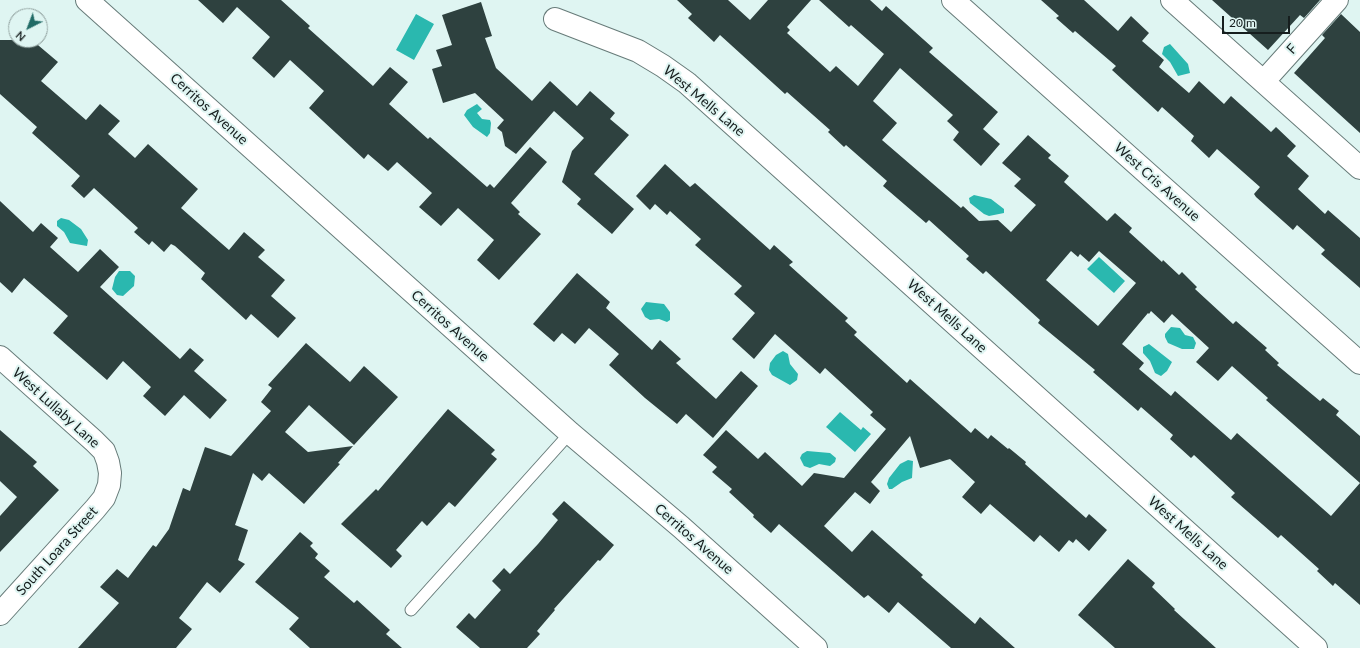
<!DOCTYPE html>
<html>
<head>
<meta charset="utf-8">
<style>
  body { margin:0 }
  #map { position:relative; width:1360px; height:648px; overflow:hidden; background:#dff5f2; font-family:Lato,sans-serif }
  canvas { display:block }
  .north { position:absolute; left:8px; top:8px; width:40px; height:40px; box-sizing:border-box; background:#dff5f2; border:1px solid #8f9f9d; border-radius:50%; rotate:222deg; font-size:11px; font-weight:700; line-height:16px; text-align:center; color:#161e1e }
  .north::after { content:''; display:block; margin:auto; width:14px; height:18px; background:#216b66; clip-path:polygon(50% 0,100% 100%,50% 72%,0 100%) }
  .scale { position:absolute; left:1222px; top:16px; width:68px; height:18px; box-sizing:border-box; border:2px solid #161e1e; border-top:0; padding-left:5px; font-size:12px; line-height:14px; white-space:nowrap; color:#161e1e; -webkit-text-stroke:3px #dff5f2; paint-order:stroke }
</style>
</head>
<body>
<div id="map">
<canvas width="1360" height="648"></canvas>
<div class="north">N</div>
<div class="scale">20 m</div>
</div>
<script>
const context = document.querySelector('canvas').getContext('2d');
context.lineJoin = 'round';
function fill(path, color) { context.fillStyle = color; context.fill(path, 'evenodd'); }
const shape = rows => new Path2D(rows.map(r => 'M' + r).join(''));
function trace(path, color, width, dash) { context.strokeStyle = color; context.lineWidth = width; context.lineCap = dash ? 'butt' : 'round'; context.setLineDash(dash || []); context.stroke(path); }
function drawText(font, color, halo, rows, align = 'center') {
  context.font = font + ' Lato,sans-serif'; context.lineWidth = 4; context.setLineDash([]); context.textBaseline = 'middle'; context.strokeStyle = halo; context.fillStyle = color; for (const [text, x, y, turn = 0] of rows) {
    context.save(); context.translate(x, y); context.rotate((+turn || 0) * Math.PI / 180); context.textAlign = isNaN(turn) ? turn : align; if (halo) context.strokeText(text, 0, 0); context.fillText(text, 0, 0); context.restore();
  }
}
const water = shape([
  [416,14,434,24,414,60,396,50],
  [1170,44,1188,64,1190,73,1178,76,1170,62,1162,54,1164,47],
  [477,104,482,109,477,113,482,119,490,120,491,123,490,133,487,137,473,127,464,115,467,110],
  [974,195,991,199,1004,209,1004,213,989,216,984,214,970,203,969,198],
  [61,218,69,220,81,229,88,240,87,246,70,243,64,232,57,226,57,221],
  [1099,257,1125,281,1114,293,1087,269],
  [119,271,130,271,135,276,134,286,123,296,117,295,112,289,115,277],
  [646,302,664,304,670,312,670,320,667,322,659,319,650,320,645,317,641,309],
  [1171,327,1180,328,1185,335,1193,337,1196,343,1194,349,1182,349,1168,343,1165,337,1165,334],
  [1149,344,1172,362,1167,371,1161,376,1155,373,1150,361,1143,353,1143,347],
  [783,351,788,354,790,364,798,374,797,380,790,385,772,375,769,370,770,363,776,355],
  [840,412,861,430,863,427,871,434,855,452,826,427],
  [807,451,830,453,836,458,835,462,830,466,819,464,810,468,804,466,800,458,802,454],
  [908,460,913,461,912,478,902,482,892,489,889,489,887,484,889,478,900,464]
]);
const building = shape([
  [198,0,281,0,310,26,308,28,373,86,390,67,408,82,389,104,428,139,430,137,487,187,490,184,494,188,530,147,547,162,511,203,520,212,518,214,541,234,499,280,477,260,494,240,458,208,441,226,419,207,432,193,397,162,388,171,368,154,364,159,309,108,324,91,290,60,274,78,252,58,270,37,237,7,223,23],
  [677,0,728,0,750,20,768,0,811,0,787,27,790,30,787,33,830,72,836,66,858,86,884,54,851,25,849,27,819,0,870,0,882,11,886,6,933,48,929,52,998,112,983,129,1000,144,981,166,953,140,959,132,947,121,953,115,900,68,873,101,897,123,882,140,961,208,963,206,979,221,998,220,1011,232,1036,205,1014,186,1021,179,1002,163,1028,135,1051,155,1048,158,1069,176,1064,182,1107,221,1115,213,1132,228,1129,232,1162,262,1163,260,1179,275,1182,272,1197,287,1195,289,1233,324,1236,321,1267,348,1265,350,1279,363,1277,365,1320,401,1323,398,1339,411,1336,415,1360,436,1360,605,1335,583,1333,586,1317,571,1319,569,1281,535,1278,538,1231,497,1235,493,1194,455,1191,458,1170,439,1173,435,1141,407,1138,411,1093,372,1095,370,1038,323,1040,320,986,271,983,274,966,259,969,256,929,220,926,223,883,186,887,181,846,145,844,147,828,132,830,130,787,92,785,94,720,35,714,42,688,18,692,14],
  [1071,251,1078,257,1080,254,1089,262,1099,251,1136,283,1098,326,1046,280],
  [1151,311,1164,323,1172,314,1209,348,1196,362,1218,381,1232,366,1268,398,1266,400,1360,483,1331,516,1237,433,1231,440,1175,391,1171,396,1139,369,1144,363,1122,344,1148,313,1149,314],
  [1041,0,1084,0,1118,31,1131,16,1149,33,1142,41,1164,60,1159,67,1189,93,1199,81,1224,104,1231,96,1271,132,1276,127,1296,146,1287,156,1309,176,1298,189,1325,214,1328,210,1360,238,1360,288,1321,254,1325,250,1297,225,1293,230,1256,197,1254,194,1260,187,1217,149,1209,158,1191,141,1194,136,1162,107,1158,112,1112,70,1116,66,1075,31,1073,33,1056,18,1059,16],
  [1212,0,1320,0,1304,18,1300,15,1268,50],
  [481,2,492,36,485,38,496,68,532,101,550,81,577,106,590,91,615,113,610,119,629,135,594,174,634,209,612,234,577,204,581,199,562,182,572,151,584,138,554,111,516,154,505,146,502,132,497,128,504,120,475,93,443,103,432,69,442,66,436,50,452,45,442,15],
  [1341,14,1360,32,1360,133,1294,73,1325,38,1322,35],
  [0,40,32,40,58,62,41,81,86,120,100,104,120,121,108,134,135,158,148,144,198,189,181,208,229,250,244,232,265,250,258,257,285,280,271,296,296,318,278,338,251,314,246,320,201,279,205,273,175,246,171,244,164,252,152,241,149,245,134,232,138,228,94,188,84,198,71,186,80,176,32,133,37,127,0,94],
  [665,164,690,187,695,183,770,250,774,245,793,262,789,265,848,318,845,321,857,332,854,335,907,383,910,379,971,433,975,428,988,439,991,435,1008,449,1009,448,1026,462,1025,464,1086,518,1089,514,1107,530,1089,551,1076,539,1073,543,1069,540,1059,552,1040,535,1034,542,990,504,981,514,962,497,975,482,950,459,920,468,910,436,871,482,880,491,870,504,855,492,824,526,852,552,872,530,923,575,921,577,975,624,980,617,1015,648,951,648,898,602,889,613,868,595,864,598,779,524,771,533,753,517,754,515,729,492,732,489,712,472,717,467,703,455,726,430,758,459,765,452,802,486,814,473,844,478,886,429,870,415,873,412,825,368,820,374,775,334,754,359,732,339,755,313,734,294,742,286,695,245,701,239,670,211,667,215,655,204,650,210,636,196],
  [0,201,33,232,41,223,58,238,50,247,78,272,100,249,119,267,100,287,180,359,190,348,204,360,194,371,227,400,210,419,184,395,165,416,143,396,151,387,123,361,107,380,53,333,68,316,24,278,12,293,0,282],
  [577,273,610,302,606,308,652,350,660,340,681,359,676,363,716,399,741,371,758,386,713,438,686,414,677,424,645,398,609,365,619,354,589,328,575,344,562,333,554,342,533,324],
  [306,343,350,382,364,366,398,397,354,445,309,405,285,432,308,452,353,446,338,463,340,464,304,504,269,473,262,481,253,473,235,525,248,530,238,560,245,564,220,593,207,582,179,618,192,629,176,648,78,648,119,603,100,587,117,569,128,578,153,545,156,547,169,529,183,488,190,491,205,447,231,456,271,411,261,402,272,388,268,385],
  [448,409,495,450,491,454,497,459,455,507,449,502,427,526,422,521,396,550,402,556,391,568,341,524,376,489,378,491],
  [0,430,37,462,33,466,59,490,0,552,0,516,17,497,0,481],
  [564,501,614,545,600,561,598,560,554,609,555,610,537,631,540,634,527,648,480,648,456,627,469,613,475,619,501,590,492,581,504,568,510,574,538,544,558,520,552,514],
  [300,532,313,543,310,546,318,554,315,558,330,571,324,577,354,603,357,600,390,630,386,634,402,648,310,648,289,629,299,618,255,582],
  [1128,559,1155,583,1152,587,1175,609,1174,610,1216,648,1115,648,1078,615]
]);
const lane = shape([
  [411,610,570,433]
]);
const street = shape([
  [953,0,1360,363],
  [1172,0,1360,168],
  [555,19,638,51,663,66,687,83,1316,648],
  [1264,81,1337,0],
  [0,357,94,441,104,451,108,462,110,473,109,485,104,498,95,509,0,614]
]);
const secondary = shape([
  [87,0,570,433,681,527,816,648]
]);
const streetNames = [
  ["F",1292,49,-48],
  ["West Mells Lane",704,101,40],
  ["Cerritos Avenue",209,109,42],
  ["West Cris Avenue",1157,182,42],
  ["West Mells Lane",947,316,42],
  ["Cerritos Avenue",450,326,42],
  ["West Lullaby Lane",56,408,42],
  ["West Mells Lane",1188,533,42],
  ["Cerritos Avenue",694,539,41],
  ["South Loara Street",57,551,-48]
];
fill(water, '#2ab8af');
fill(building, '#2e413f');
trace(lane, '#677b79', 13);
trace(street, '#677b79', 24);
trace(secondary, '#677b79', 24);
trace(lane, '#fff', 11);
trace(street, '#fff', 22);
trace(secondary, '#fff', 22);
drawText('14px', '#161e1e', '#dff5f2', streetNames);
</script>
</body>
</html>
